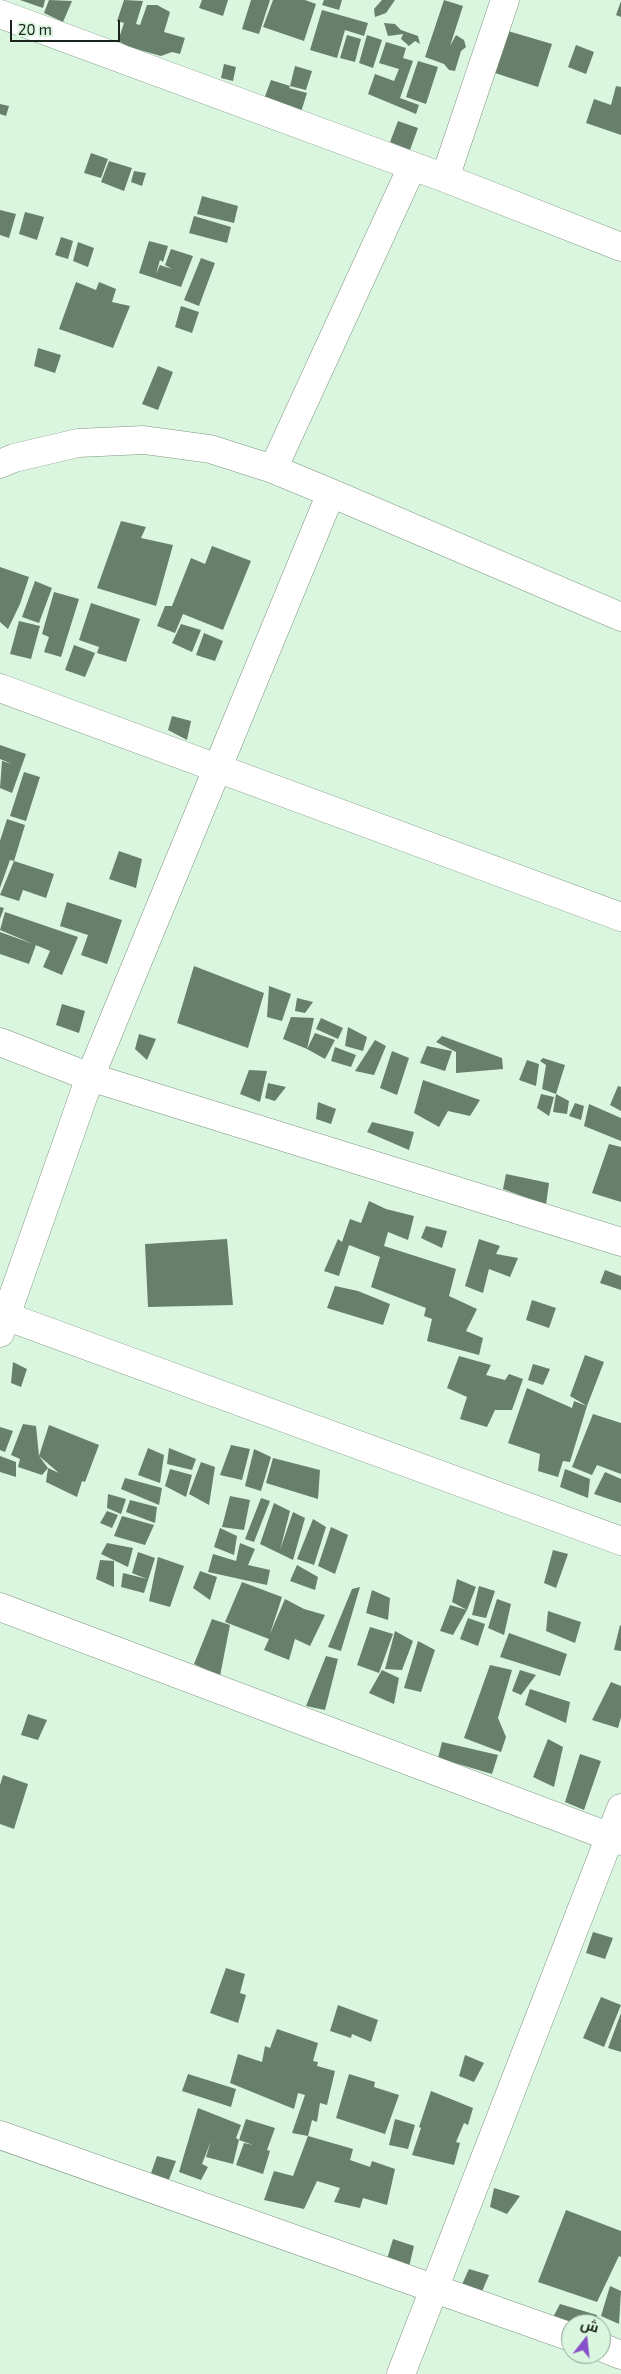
<!DOCTYPE html>
<html>
<head>
<meta charset="utf-8">
<style>
  body { margin:0 }
  #map { position:relative; width:621px; height:2374px; overflow:hidden; background:#dbf6df; font-family:"Exo 2",Cairo,sans-serif }
  canvas { display:block }
  .north { position:absolute; left:561px; top:2314px; width:50px; height:50px; box-sizing:border-box; background:#dbf6df; border:1px solid #8ea291; border-radius:50%; rotate:16deg; font-size:14px; font-weight:700; line-height:20px; text-align:center; color:#1a241b }
  .north::after { content:''; display:block; margin:auto; width:18px; height:22px; background:#8951c8; clip-path:polygon(50% 0,100% 100%,50% 72%,0 100%) }
  .scale { position:absolute; left:10px; top:20px; width:110px; height:22px; box-sizing:border-box; border:2px solid #1a241b; border-top:0; padding-left:6px; font-size:15px; line-height:18px; white-space:nowrap; color:#1a241b; -webkit-text-stroke:4px #dbf6df; paint-order:stroke }
</style>
</head>
<body>
<div id="map">
<canvas width="621" height="2374"></canvas>
<div class="north">ش</div>
<div class="scale">20 m</div>
</div>
<script>
const context = document.querySelector('canvas').getContext('2d');
context.lineJoin = 'round';
function fill(path, color) { context.fillStyle = color; context.fill(path, 'evenodd'); }
const shape = rows => new Path2D(rows.map(r => 'M' + r).join(''));
function trace(path, color, width, dash) { context.strokeStyle = color; context.lineWidth = width; context.lineCap = dash ? 'butt' : 'round'; context.setLineDash(dash || []); context.stroke(path); }
const building = shape([
  [20,0,45,0,43,8],
  [49,0,72,1,63,22,44,13],
  [124,0,143,1,136,24,140,25,147,5,157,5,170,12,164,32,185,38,180,54,172,52,161,56,129,47,118,41,124,23,117,21],
  [202,0,228,0,223,16,199,8],
  [251,0,270,0,259,34,242,29],
  [273,0,305,0,316,4,304,41,263,27],
  [324,0,342,0,339,10,322,5],
  [382,0,395,0,386,13,375,17,374,9],
  [444,0,463,6,450,46,456,35,464,40,466,47,461,51,455,71,449,70,444,64,425,57],
  [621,1,621,17,616,15],
  [322,10,368,23,364,36,345,30,337,58,310,50],
  [384,23,395,24,401,30,418,36,420,44,415,41,409,46,401,39,403,34,388,36],
  [508,31,552,44,538,87,495,73],
  [347,35,361,39,355,62,340,58],
  [367,35,382,40,373,68,359,63],
  [386,42,406,48,403,58,413,61,400,98,419,105,416,114,368,94,375,74,394,81,399,69,379,63],
  [576,45,594,52,586,74,568,67],
  [418,61,438,67,426,104,406,97],
  [224,64,236,67,233,81,221,78],
  [295,66,312,71,306,90,290,86,289,88,307,93,301,112,264,99,271,80,290,86],
  [616,86,621,87,621,135,586,123,594,99,611,105],
  [0,104,9,106,6,116,0,114],
  [398,121,418,128,410,150,390,142],
  [91,153,108,159,101,178,84,173],
  [109,161,132,168,124,191,101,182],
  [134,171,146,173,142,186,131,182],
  [202,196,238,206,234,223,197,214],
  [0,210,16,214,9,238,0,235],
  [25,212,44,217,37,240,19,234],
  [194,216,231,227,227,243,189,233],
  [61,237,73,241,68,259,55,255],
  [149,241,168,246,163,262,160,260,156,274,160,265,172,269,165,265,171,249,193,256,181,287,139,273],
  [78,242,94,248,88,267,73,261],
  [201,258,215,263,199,306,184,300],
  [76,282,96,290,99,282,116,289,112,302,130,306,113,348,59,329],
  [181,306,199,312,192,333,175,327],
  [38,348,61,355,55,373,34,366],
  [158,366,173,372,158,410,142,404],
  [121,521,146,527,141,538,173,545,156,606,97,588],
  [212,546,251,561,223,630,183,614,175,633,157,626,165,606,172,606,191,558,205,564],
  [0,567,29,577,20,604,8,629,0,622],
  [35,581,52,588,39,623,22,617],
  [54,592,79,599,61,657,44,652,49,637,42,634],
  [91,603,140,619,126,662,97,653,99,647,79,640],
  [19,621,40,626,31,659,10,654],
  [181,624,201,630,192,652,172,643],
  [204,633,223,641,215,661,196,655],
  [74,645,95,653,85,677,65,670],
  [172,716,191,721,187,740,168,730],
  [0,745,26,754,12,793,0,788,2,761,12,764,0,759],
  [24,772,40,777,26,821,10,816],
  [7,819,25,825,14,861,10,860,0,888,0,841],
  [119,851,142,859,136,888,109,879],
  [14,861,54,874,46,898,23,890,19,901,0,895],
  [67,902,122,920,107,964,81,955,88,935,60,926],
  [0,907,4,908,0,919],
  [5,912,78,937,62,975,43,967,50,951,0,930],
  [0,932,36,945,29,964,0,954],
  [194,966,264,993,248,1048,177,1023],
  [269,986,291,994,282,1021,267,1017],
  [297,998,313,1002,305,1013,295,1011],
  [62,1004,85,1011,79,1033,56,1025],
  [291,1017,314,1018,307,1049,283,1039],
  [321,1018,343,1028,338,1039,316,1029],
  [348,1027,367,1037,363,1051,345,1046],
  [315,1033,335,1040,325,1059,307,1049],
  [139,1034,156,1039,147,1060,135,1049],
  [442,1036,502,1058,503,1069,456,1073,456,1052,436,1042],
  [375,1040,386,1046,374,1075,355,1071],
  [427,1046,452,1051,445,1071,420,1063],
  [335,1047,356,1055,351,1067,331,1061],
  [392,1051,409,1058,397,1095,380,1088],
  [543,1058,565,1065,556,1094,569,1101,567,1114,553,1112,556,1094,542,1089,546,1065,540,1061],
  [527,1060,539,1064,536,1086,519,1080],
  [249,1070,267,1071,260,1102,240,1094],
  [423,1080,480,1100,470,1116,448,1111,439,1127,414,1113],
  [268,1083,286,1087,275,1101,265,1098],
  [618,1086,621,1087,621,1111,610,1105],
  [541,1094,554,1097,549,1116,537,1108],
  [318,1102,336,1109,331,1124,316,1119],
  [575,1103,584,1106,581,1120,569,1116],
  [589,1104,621,1118,621,1141,584,1126],
  [372,1122,414,1132,409,1150,367,1132],
  [609,1144,621,1147,621,1202,592,1193],
  [506,1174,549,1183,546,1205,503,1189],
  [369,1201,386,1209,414,1216,408,1240,388,1232,384,1246,456,1269,449,1296,477,1309,466,1331,483,1338,479,1355,427,1341,432,1319,424,1316,426,1308,371,1287,380,1257,349,1245,339,1276,324,1271,338,1239,342,1242,350,1219,361,1223],
  [426,1226,447,1231,442,1248,421,1238],
  [227,1239,233,1305,148,1307,145,1244],
  [479,1239,500,1246,496,1254,518,1258,510,1277,489,1269,483,1293,465,1286],
  [605,1270,621,1276,621,1290,600,1283],
  [335,1286,358,1291,390,1304,383,1325,327,1308],
  [532,1300,556,1308,549,1328,526,1320],
  [585,1355,604,1362,587,1406,570,1396],
  [459,1356,491,1365,486,1375,505,1380,509,1374,523,1379,512,1410,495,1410,487,1427,460,1419,467,1397,447,1388],
  [13,1362,27,1369,21,1387,11,1383],
  [533,1364,550,1369,543,1385,528,1380],
  [527,1388,572,1408,574,1401,587,1406,570,1462,563,1461,558,1477,538,1471,540,1454,508,1443],
  [593,1414,621,1423,621,1474,597,1465,592,1475,572,1467],
  [23,1424,36,1426,39,1456,49,1425,99,1445,85,1482,82,1481,77,1497,46,1482,48,1468,59,1473,39,1456,48,1468,42,1475,18,1467,20,1459,11,1455],
  [0,1427,13,1431,5,1452,0,1450],
  [231,1445,250,1449,242,1480,220,1475],
  [148,1448,164,1455,160,1483,138,1475],
  [169,1448,196,1459,192,1470,167,1464],
  [254,1449,271,1457,261,1491,245,1486],
  [0,1456,16,1462,16,1477,0,1472],
  [273,1458,320,1470,318,1499,266,1483],
  [201,1462,215,1467,209,1505,189,1494],
  [170,1469,192,1475,186,1497,165,1486],
  [565,1469,590,1479,588,1498,560,1487],
  [605,1472,621,1479,621,1503,594,1494],
  [125,1478,162,1488,159,1505,121,1489],
  [108,1494,126,1499,121,1514,107,1508],
  [230,1496,250,1500,244,1530,222,1527],
  [261,1498,270,1501,254,1542,245,1539],
  [130,1500,157,1507,155,1523,126,1512],
  [274,1503,290,1511,280,1550,293,1512,305,1518,293,1560,260,1544],
  [107,1511,118,1515,112,1528,100,1523],
  [122,1516,154,1525,145,1545,114,1536],
  [313,1519,326,1527,314,1565,297,1559],
  [331,1527,348,1535,335,1574,318,1566],
  [220,1528,237,1536,234,1555,214,1547],
  [107,1543,133,1548,128,1567,101,1554],
  [240,1543,255,1549,248,1565,270,1570,267,1585,208,1572,213,1554,236,1561],
  [553,1550,568,1554,556,1588,544,1583],
  [138,1552,155,1558,144,1593,121,1587,123,1573,147,1579,132,1573],
  [158,1557,184,1566,170,1607,149,1601],
  [100,1560,114,1561,114,1587,96,1579],
  [297,1565,318,1577,315,1590,290,1581],
  [200,1571,217,1577,210,1600,193,1588],
  [457,1579,476,1587,467,1610,453,1635,440,1631,450,1605,467,1610,452,1602],
  [242,1582,282,1597,270,1634,285,1599,304,1609,325,1615,310,1646,295,1639,289,1660,264,1650,269,1639,225,1622],
  [479,1586,495,1591,486,1618,472,1615],
  [360,1587,341,1651,328,1647,352,1589],
  [372,1590,390,1598,388,1620,366,1613],
  [497,1599,511,1604,504,1635,488,1628],
  [548,1611,581,1622,575,1643,546,1631],
  [468,1618,485,1624,478,1646,460,1639],
  [212,1619,230,1625,220,1676,194,1664],
  [620,1625,621,1626,621,1651,614,1650],
  [370,1627,393,1634,379,1673,357,1665],
  [395,1631,413,1641,402,1670,385,1669],
  [509,1633,567,1654,560,1676,500,1657],
  [418,1641,435,1650,421,1692,404,1688],
  [326,1656,338,1659,325,1710,306,1706],
  [490,1665,512,1670,498,1718,506,1737,501,1752,464,1738],
  [382,1670,399,1678,394,1704,369,1693],
  [520,1670,536,1675,521,1695,512,1691],
  [611,1682,621,1686,621,1717,618,1728,592,1720],
  [530,1689,570,1702,566,1723,525,1705],
  [28,1714,47,1720,38,1740,21,1735],
  [548,1739,563,1747,554,1787,533,1777],
  [442,1742,498,1755,492,1774,438,1758],
  [580,1754,601,1761,584,1810,565,1802],
  [3,1775,28,1784,14,1829,0,1824,0,1785],
  [593,1932,613,1938,605,1959,586,1953],
  [226,1968,245,1974,240,1993,246,1995,238,2023,210,2013],
  [601,1997,621,2005,604,2047,583,2038],
  [338,2005,378,2020,371,2042,352,2034,351,2038,330,2031],
  [621,2013,621,2052,608,2048],
  [277,2029,318,2043,313,2061,318,2062,317,2066,335,2071,327,2105,320,2103,317,2122,312,2120,308,2136,292,2133,305,2095,298,2093,294,2109,230,2083,238,2054,262,2062,265,2046,270,2048],
  [465,2055,484,2063,474,2082,459,2076],
  [188,2074,236,2089,231,2107,182,2091],
  [349,2074,375,2082,374,2087,399,2095,385,2134,336,2118],
  [431,2091,473,2108,468,2125,464,2123,456,2142,460,2143,454,2165,412,2155,421,2128,419,2127],
  [198,2108,241,2125,236,2138,239,2140,233,2164,206,2157,211,2141,202,2164,208,2167,201,2180,179,2172],
  [246,2119,275,2128,267,2150,270,2151,263,2174,236,2165,244,2143,253,2145,239,2140],
  [395,2119,415,2125,408,2149,389,2145],
  [308,2136,353,2149,350,2160,370,2167,372,2161,395,2169,387,2205,363,2198,360,2208,334,2202,340,2188,317,2181,304,2209,264,2200,274,2171,293,2176],
  [157,2156,176,2161,168,2182,149,2179],
  [494,2188,520,2196,507,2214,490,2207],
  [566,2210,621,2231,621,2257,619,2256,597,2302,538,2282],
  [393,2239,414,2246,409,2267,387,2259],
  [469,2269,489,2275,477,2303,459,2291],
  [610,2286,621,2291,619,2324,601,2316],
  [560,2304,597,2315,594,2324,551,2321]
]);
const minor = shape([
  [0,14,445,178,621,247],
  [445,178,505,0],
  [0,464,14,458,78,443,144,440,210,449,273,469,331,493,621,617],
  [273,469,412,167],
  [0,688,621,917],
  [0,1042,90,1077,621,1242],
  [0,1314,621,1541],
  [0,1333,90,1077,331,493],
  [0,1607,621,1841],
  [0,2135,571,2337],
  [601,2347,621,2355],
  [401,2374,621,1808]
]);
fill(building, '#677f6b');
trace(minor, '#7d9580', 29);
trace(minor, '#fff', 28);
</script>
</body>
</html>
